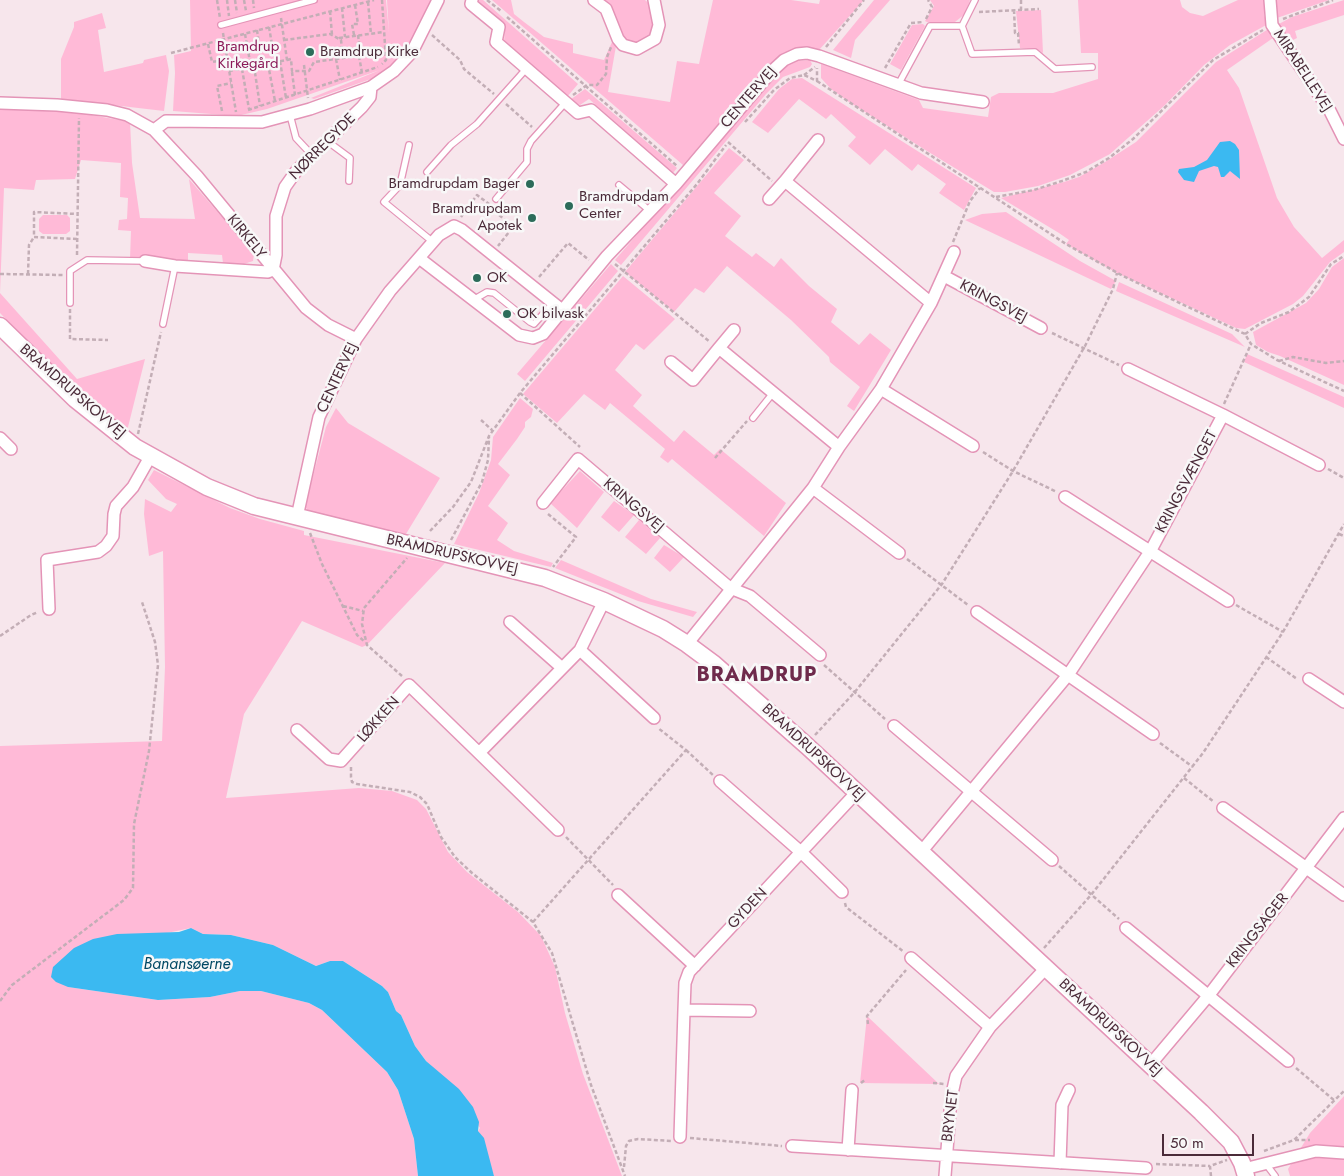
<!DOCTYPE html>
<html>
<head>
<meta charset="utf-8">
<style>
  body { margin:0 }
  #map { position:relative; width:1344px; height:1176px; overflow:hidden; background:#f7e6ec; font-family:Jost,sans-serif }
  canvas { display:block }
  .scale { position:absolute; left:1162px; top:1134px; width:92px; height:22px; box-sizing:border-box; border:2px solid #4b2b39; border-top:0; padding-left:6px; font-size:15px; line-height:18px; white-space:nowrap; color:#4b2b39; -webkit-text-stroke:4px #f8f8f8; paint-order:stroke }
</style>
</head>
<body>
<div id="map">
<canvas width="1344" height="1176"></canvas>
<div class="scale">50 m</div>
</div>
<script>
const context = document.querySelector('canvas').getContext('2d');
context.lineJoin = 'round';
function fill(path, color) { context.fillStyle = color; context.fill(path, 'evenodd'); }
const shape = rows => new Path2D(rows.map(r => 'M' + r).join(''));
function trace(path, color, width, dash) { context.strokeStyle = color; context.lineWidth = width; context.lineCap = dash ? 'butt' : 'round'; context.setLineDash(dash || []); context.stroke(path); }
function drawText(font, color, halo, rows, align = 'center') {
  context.font = font + ' Jost,sans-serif'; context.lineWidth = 5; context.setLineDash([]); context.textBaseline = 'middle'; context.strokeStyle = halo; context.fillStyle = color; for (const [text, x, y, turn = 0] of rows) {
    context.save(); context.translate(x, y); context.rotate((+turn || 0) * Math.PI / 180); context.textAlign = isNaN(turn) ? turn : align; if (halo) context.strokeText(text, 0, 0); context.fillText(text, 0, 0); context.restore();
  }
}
const green = shape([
  [190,0,386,0,389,33,387,0,434,0,425,24,405,52,385,74,314,99,311,98,380,70,267,109,237,116,173,111,175,73,174,55,191,51],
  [477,0,483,0,578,84,567,97,504,43,505,27],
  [492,0,511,0,514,14,524,22,544,37,573,44,573,53,604,60,612,42,616,46,608,92,670,102,677,61,699,64,713,0,791,0,819,4,820,0,864,0,819,50,802,48,783,53,769,65,683,165],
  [600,0,645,0,652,6,654,23,652,34,638,43,624,40],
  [874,0,890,0,855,40,851,58,833,50],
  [930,0,970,0,965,14,955,22,927,22,925,21,934,6],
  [1078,0,1180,0,1182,7,1190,13,1203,16,1238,0,1265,0,1264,15,1268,24,1230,45,1204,65,1165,105,1110,154,1070,175,1038,186,1005,192,994,192,927,151,849,102,831,89,821,78,821,64,919,100,923,108,988,117,991,97,999,93,1053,93,1098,79,1098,53,1081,53],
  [1275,0,1329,0,1274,19],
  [1344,0,1344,15,1295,31,1297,38,1291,41,1277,25,1292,17],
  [1041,10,1043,53,1038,50,1020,48,1016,11],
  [102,13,106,28,98,30,104,72,143,63,144,60,166,55,169,71,164,111,61,99,61,59,74,27,74,22],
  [923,24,925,26,901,70,890,64,912,25],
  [1270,28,1273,38,1227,70,1239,88,1277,198,1294,227,1322,258,1344,240,1344,252,1330,262,1303,296,1293,304,1245,329,1236,328,1117,273,1066,244,1069,240,1059,233,1001,198,1064,182,1079,177,1105,162,1136,142,1216,62],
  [810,60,812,64,810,67,783,77,766,94,621,265,615,260,780,69,795,61],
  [802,78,976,188,964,210,939,193,946,184,918,164,912,171,885,149,870,165,848,146,856,137,831,114,826,119,799,99,768,133,752,122,779,89,792,79],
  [585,89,677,168,673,173,589,99,580,105,570,100],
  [0,109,75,112,130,122,132,163,140,218,195,219,189,179,254,254,253,261,244,264,223,263,222,255,188,253,188,262,130,259,131,231,118,230,119,220,127,219,128,198,120,197,121,163,81,160,75,179,36,180,34,190,4,188,0,293,77,379,145,359,127,431,81,396,0,313],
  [729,148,744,160,714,193,741,216,725,236,752,257,756,253,774,267,781,258,809,286,837,309,831,322,859,345,870,333,891,350,854,411,847,406,860,387,830,362,829,357,791,320,727,266,704,293,695,288,674,312,625,272],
  [1006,212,1080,261,1116,281,1111,289,965,220,982,214],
  [43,215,67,215,70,218,70,231,66,234,43,234,39,231,39,219],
  [1344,258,1344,385,1280,356,1268,352,1256,345,1253,332,1306,303,1319,289,1332,267],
  [611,264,618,271,525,381,517,374],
  [623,276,675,319,644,350,636,344,615,370,642,395,633,406,674,442,684,430,714,455,720,449,786,503,764,536,672,459,668,463,660,457,665,449,610,403,605,410,584,394,557,423,523,394],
  [1119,282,1232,334,1245,347,1116,291],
  [1247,354,1344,397,1344,408,1244,362],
  [520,398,533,409,531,417,525,422,525,427,517,439,498,464,510,475,488,506,508,523,497,540,514,551,553,563,551,567,454,544,479,493,491,460,493,437],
  [336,408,348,423,440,478,406,534,309,513,305,506,326,427],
  [154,470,230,508,260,519,304,531,304,535,445,563,367,645,362,647,302,621,244,714,226,798,359,788,392,791,417,800,426,809,448,852,467,872,518,912,541,936,555,967,565,1013,583,1074,622,1176,494,1176,478,1131,480,1128,441,1075,426,1061,415,1046,401,1015,396,1011,388,992,382,986,343,961,330,961,316,966,273,945,231,935,203,934,191,928,162,934,68,987,158,1000,210,997,240,991,261,991,309,1003,322,1010,387,1072,398,1090,414,1139,418,1176,0,1176,0,746,162,741,165,667,163,551,149,556,144,514,145,499,171,512,177,504,166,499,148,480],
  [580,471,604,492,577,528,550,503],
  [614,501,634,515,619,532,601,517],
  [639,520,660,538,646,554,625,537],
  [664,545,684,557,670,572,654,558],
  [561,560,651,599,697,612,693,617,638,601,555,568],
  [867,1016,939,1084,860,1083],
  [1344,1096,1344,1176,1290,1176,1288,1169,1310,1133]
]);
const water = shape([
  [1230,141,1235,144,1239,150,1240,179,1230,171,1224,177,1221,177,1218,167,1214,166,1199,171,1194,182,1184,180,1178,172,1179,169,1194,167,1207,160,1220,142],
  [191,928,203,934,231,935,273,945,316,966,330,961,343,961,382,986,388,992,396,1011,401,1015,415,1046,426,1061,459,1089,473,1107,479,1122,478,1131,484,1138,494,1176,418,1176,414,1139,398,1090,387,1072,322,1010,309,1003,261,991,240,991,210,997,158,1000,68,987,56,982,51,977,53,967,74,948,93,939,117,934,179,932]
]);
const path = shape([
  [217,0,220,18],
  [227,0,229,16],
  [235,0,237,13],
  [244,0,246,11],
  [253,0,254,8],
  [382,0,386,60,382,64],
  [487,0,501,11],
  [1021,0,1021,10],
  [368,2,371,34],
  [342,8,345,37],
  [1014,10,1015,33,1018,33,1019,45],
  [330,11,332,35],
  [979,12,1039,9],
  [507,17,677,166],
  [926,19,932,7,928,0],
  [1283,19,1333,0],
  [269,27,275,62],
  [257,30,262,65],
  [223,33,236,112],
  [245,34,251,67],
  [354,35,352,24,358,24,355,5],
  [358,35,361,56],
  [432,35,460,60,464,69,494,94],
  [339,38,384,32],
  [284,40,330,34,341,40,343,58],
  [208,44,212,62,227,60],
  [826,47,864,0],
  [171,53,374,0],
  [359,56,362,73],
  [336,59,340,80],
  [287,60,291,59,292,71,309,71,314,62,386,52],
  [280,61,286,98],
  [268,64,275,101],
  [304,65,308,98],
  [254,66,260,106],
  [885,68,911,23,923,22],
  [242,69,249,109],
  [229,71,287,60,281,18],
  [292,72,295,95],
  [804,75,815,67],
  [817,81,1066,244,1123,276,1245,334,1251,344,1277,360,1344,391],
  [573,95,587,85,597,85,606,74,607,57,611,47],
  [506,104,532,127],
  [248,110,378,67],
  [222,111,217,86,231,83],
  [745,122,774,90,790,78,804,75,817,81,817,68],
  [728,142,772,181],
  [996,197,1034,190,1062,181,1086,172,1109,158,1133,139,1213,60,1263,30],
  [498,206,502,209,498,214,513,227,498,246],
  [461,217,477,195,489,204],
  [77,239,34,237,34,212,78,214],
  [953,242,970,201,980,188],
  [77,255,79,118],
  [615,264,710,342],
  [0,274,63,275],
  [28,274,29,245,34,237],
  [539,277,568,243,589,260],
  [70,309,70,339,108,340],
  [1052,333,1119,365],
  [1245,334,1261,323,1289,312,1309,297,1331,264,1344,256],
  [1279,361,1293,357,1326,363,1344,361],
  [520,393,580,447],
  [1224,404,1251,344],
  [481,420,492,430],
  [138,434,161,332],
  [983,452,1013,471,1057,492],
  [715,458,747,421],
  [1328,469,1344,478],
  [548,514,576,537,553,567],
  [430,531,453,507,471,482,489,436,520,393,697,184,726,145],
  [310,533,322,564,357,635,365,642],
  [1339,534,1344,536],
  [451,540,482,482,488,460,489,437],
  [907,559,968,605],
  [1236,605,1283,632],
  [343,606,363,611],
  [0,636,31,615,38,612],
  [1266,657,1297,679],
  [824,665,885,719],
  [402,676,367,645,362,624,364,608,407,558],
  [815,735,854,693,942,584,1013,471,1085,346,1113,289,1117,273],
  [1160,743,1193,767],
  [686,750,713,775],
  [351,767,351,777,352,782,357,784,410,792,420,797,427,804,441,837,455,857,472,873,533,922,552,953,591,1085,625,1176],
  [1184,778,1214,802],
  [566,837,613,885],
  [1059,866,1119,919],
  [845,903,846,907,904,952],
  [533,922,686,750,658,728],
  [1044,948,1091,895,1203,753,1283,632,1344,524],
  [0,1001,12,985,124,900,133,888,134,824,149,751,158,665,155,642,142,602],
  [868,1024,867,1016,906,970],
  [1296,1068,1335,1101],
  [861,1083,866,1079],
  [933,1083,944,1084],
  [690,1138,782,1146],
  [1295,1140,1310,1140],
  [1264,1151,1294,1140,1344,1091],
  [1156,1164,1210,1166],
  [624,1167,626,1146,629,1141,638,1139,671,1141],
  [1211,1176,1210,1166,1227,1160]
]);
const lane = shape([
  [221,25,314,0],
  [962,26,972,54,1035,52,1055,69,1092,67],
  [898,85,930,26,962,26,975,0],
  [290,115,296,138,312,155],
  [327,141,350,158,349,181],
  [409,145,400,185,384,202,433,242],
  [427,172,451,145,477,124,527,68],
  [619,185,650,211],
  [496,199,527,162,527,149,531,141,566,102],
  [475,299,487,292,494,293,530,322,534,324,553,303],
  [70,303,70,271,87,260,145,261],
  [163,324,175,266],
  [753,418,773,393],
  [1266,1164,1275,1176]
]);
const street = shape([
  [594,0,606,9,618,39,623,45,637,49,655,39,659,25,654,0],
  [1270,0,1272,25,1330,111,1344,139],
  [0,103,57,105,107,110,127,115,154,130,197,176,306,308,328,325,356,339],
  [154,130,166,121,262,122,310,109,371,87,394,71,412,52,438,0],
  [818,140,785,181,931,303],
  [676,184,771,72,784,60,797,54,807,53,819,56,921,93,983,102],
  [769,199,785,181],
  [419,258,519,335,533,338,543,334,607,256,676,184,591,110,578,113,496,42,499,27,471,4,472,0],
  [145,261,175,266,268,272,273,270],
  [273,270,276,255,276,216,285,187,297,170,362,107,370,97,371,87],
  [944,276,1041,328],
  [719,348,734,330],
  [671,362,693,380,719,348,839,447],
  [1128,369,1223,415],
  [881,389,973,446],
  [0,438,11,449],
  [813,488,899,553],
  [1065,497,1228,601],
  [543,503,578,459,730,588,750,596,820,655],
  [297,517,319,417,356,339,390,291,439,235,454,226,462,230,562,310],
  [49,609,47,560,98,552,106,546,113,536,114,514,116,506,133,487,150,457],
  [977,612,1153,734],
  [510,622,561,667],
  [687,644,813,488,839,447,881,389,931,303,954,252],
  [580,650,654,718],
  [1309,679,1344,702],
  [894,726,1052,860],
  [297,730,329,759,341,761,409,685,479,753,580,650,604,601],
  [479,753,558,830],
  [720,781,802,853,842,892],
  [1223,808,1344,895],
  [921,852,1068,675,1151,550,1223,415,1319,465],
  [618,895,695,966],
  [1126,928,1288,1061],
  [911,958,990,1027],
  [684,1010,750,1011],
  [1150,1065,1209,995,1344,818],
  [680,1137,684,1010,685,983,689,972,856,793],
  [792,1146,1146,1168],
  [848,1150,852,1090],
  [1060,1163,1062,1105,1069,1090],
  [1244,1169,1316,1151,1344,1153],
  [945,1176,951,1098,956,1076,990,1027,1046,968]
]);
const secondary = shape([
  [0,326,75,399,135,447,207,487,254,506,545,578,604,601,663,629,687,644,714,664,807,746,1201,1112,1231,1142,1242,1163,1246,1176]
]);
const markers = [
  [310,52,5,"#2c6c5a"],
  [530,184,5,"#2c6c5a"],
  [569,206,5,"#2c6c5a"],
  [532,218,5,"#2c6c5a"],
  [477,278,5,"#2c6c5a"],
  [507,314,5,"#2c6c5a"]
];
const parkNames = [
  ["Bramdrup",248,47],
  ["Kirkegård",248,64]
];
const poiNames = [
  ["Bramdrup Kirke",320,52],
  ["Bramdrupdam Bager",520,184,"right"],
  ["Bramdrupdam",579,197],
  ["Center",579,214],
  ["Bramdrupdam",522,209,"right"],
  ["Apotek",522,226,"right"],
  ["OK",487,278],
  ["OK bilvask",517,314]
];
const streetNames = [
  ["MIRABELLEVEJ",1302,71,57],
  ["CENTERVEJ",749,98,-49],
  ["NØRREGYDE",323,147,-45],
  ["KIRKELY",246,237,51],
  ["KRINGSVEJ",993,302,28],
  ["CENTERVEJ",338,378,-65],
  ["BRAMDRUPSKOVVEJ",72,392,41],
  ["KRINGSVÆNGET",1187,482,-62],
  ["KRINGSVEJ",633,506,40],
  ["BRAMDRUPSKOVVEJ",452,555,13],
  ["LØKKEN",379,720,-49],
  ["BRAMDRUPSKOVVEJ",813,753,43],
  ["GYDEN",748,909,-47],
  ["KRINGSAGER",1258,931,-52],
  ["BRAMDRUPSKOVVEJ",1110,1028,43],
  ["BRYNET",951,1116,-83]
];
const waterNames = [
  ["Banansøerne",187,965]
];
const districtNames = [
  ["BRAMDRUP",757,676]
];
fill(green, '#ffbad7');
fill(water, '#3bb9f1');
trace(lane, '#e494b7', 8);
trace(street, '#e494b7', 14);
trace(secondary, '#e494b7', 19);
trace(path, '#c3aeb6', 2.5, [4, 2.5]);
trace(lane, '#fff', 5.5);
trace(street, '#fff', 11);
trace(secondary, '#fff', 16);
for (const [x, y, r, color] of markers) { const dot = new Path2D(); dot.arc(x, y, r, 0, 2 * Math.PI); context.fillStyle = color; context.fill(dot); trace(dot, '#f8f8f8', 2); }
drawText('15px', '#8b1a58', '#f8f8f8', parkNames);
drawText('15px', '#4b2b39', '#f8f8f8', poiNames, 'left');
drawText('15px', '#4b2b39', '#f8f8f8', streetNames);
drawText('italic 16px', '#004864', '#f8f8f8', waterNames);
context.letterSpacing = '1px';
drawText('bold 20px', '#6f2b4c', '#f8f8f8', districtNames);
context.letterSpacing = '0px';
</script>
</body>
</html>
